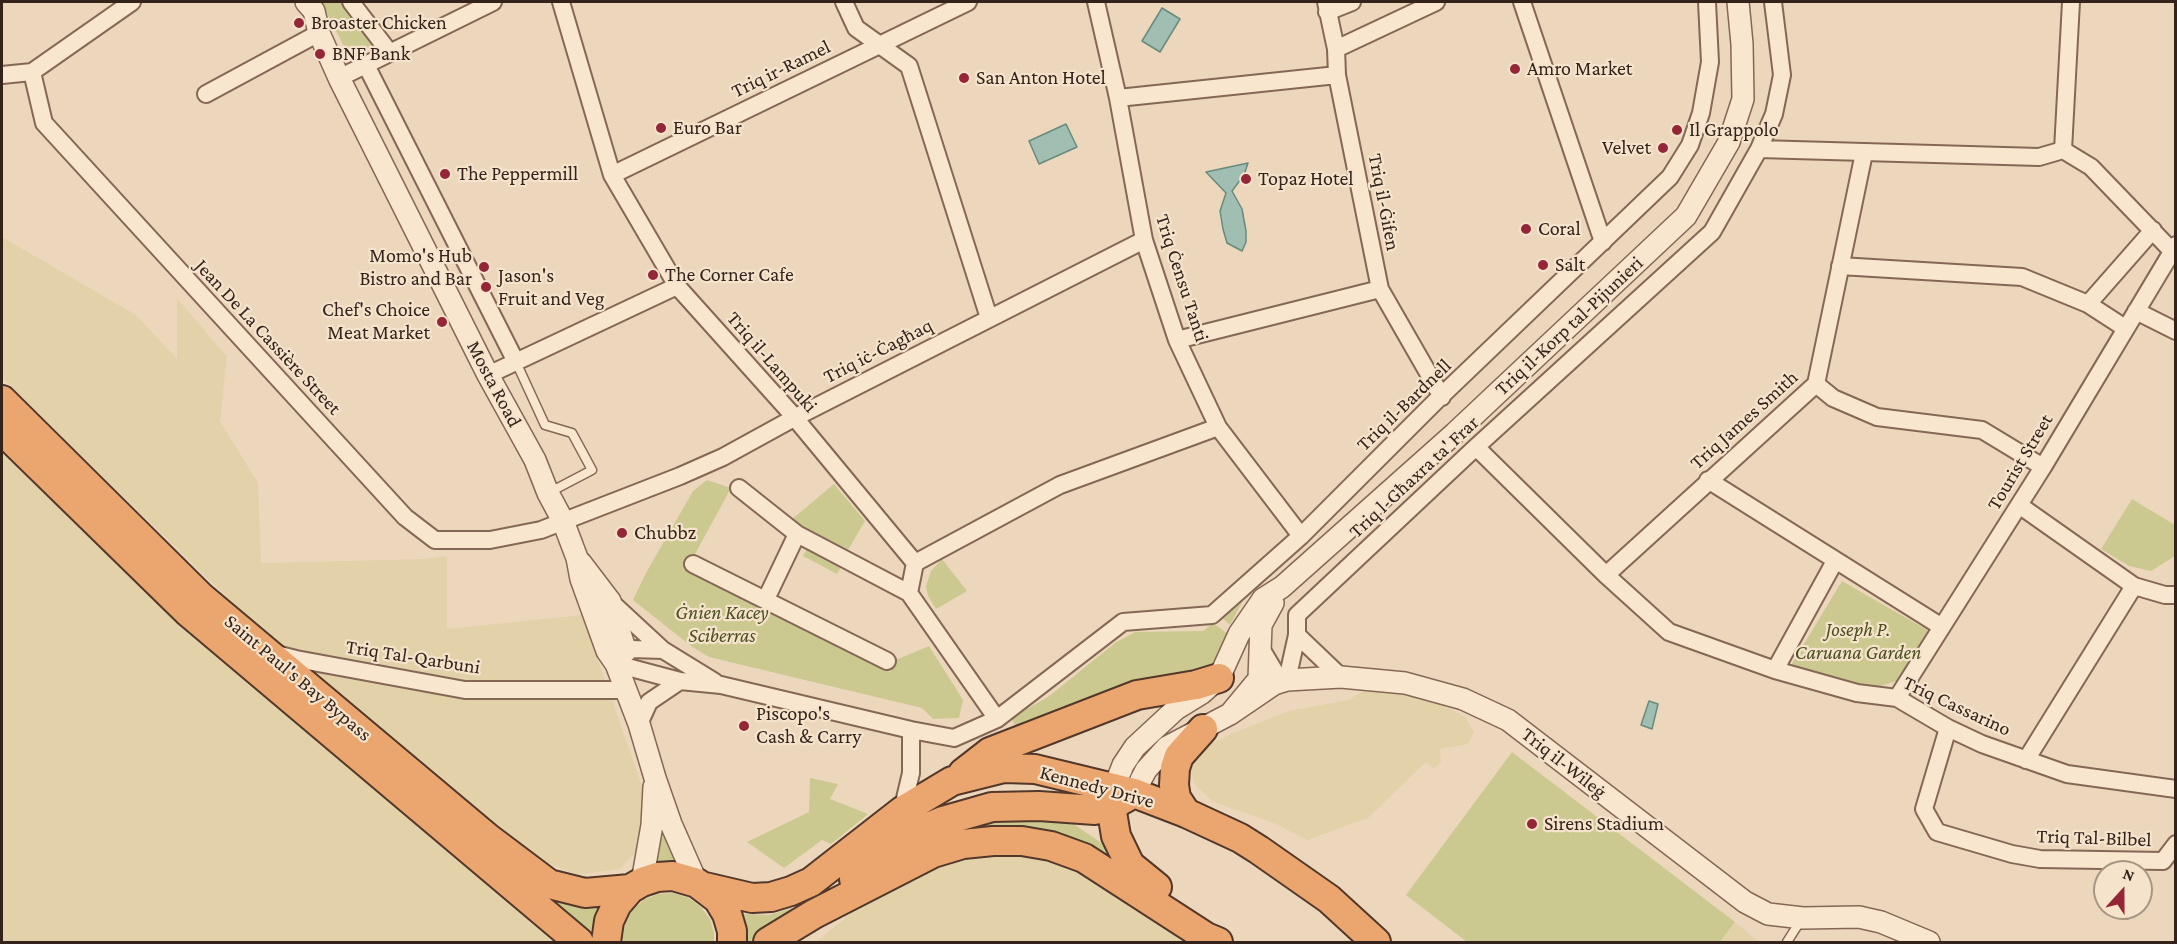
<!DOCTYPE html>
<html>
<head>
<meta charset="utf-8">
<style>
  body { margin:0 }
  #map { position:relative; width:2177px; height:944px; overflow:hidden; background:#edd7bc; font-family:"Crimson Pro",serif }
  canvas { display:block }
  .frame { position:absolute; inset:0; border:3px solid #34231b; pointer-events:none }
  .north { position:absolute; left:2093px; top:860px; width:60px; height:60px; box-sizing:border-box; background:#f5e3cb; border:2px solid #a89685; border-radius:50%; rotate:21deg; font-size:16px; font-weight:700; line-height:24px; text-align:center; color:#34231b }
  .north::after { content:''; display:block; margin:auto; width:21px; height:27px; background:#942637; clip-path:polygon(50% 0,100% 100%,50% 72%,0 100%) }
</style>
</head>
<body>
<div id="map">
<canvas width="2177" height="944"></canvas>
<div class="frame"></div>
<div class="north">N</div>
</div>
<script>
const context = document.querySelector('canvas').getContext('2d');
context.lineJoin = 'round';
function fill(path, color) { context.fillStyle = color; context.fill(path, 'evenodd'); }
const shape = rows => new Path2D(rows.map(r => 'M' + r).join(''));
function trace(path, color, width, dash) { context.strokeStyle = color; context.lineWidth = width; context.lineCap = dash ? 'butt' : 'round'; context.setLineDash(dash || []); context.stroke(path); }
function drawText(font, color, halo, rows, align = 'center') {
  context.font = font + ' "Crimson Pro",serif'; context.lineWidth = 4.5; context.setLineDash([]); context.textBaseline = 'middle'; context.strokeStyle = halo; context.fillStyle = color; for (const [text, x, y, turn = 0] of rows) {
    context.save(); context.translate(x, y); context.rotate((+turn || 0) * Math.PI / 180); context.textAlign = isNaN(turn) ? turn : align; if (halo) context.strokeText(text, 0, 0); context.fillText(text, 0, 0); context.restore();
  }
}
const farmland = shape([
  [2,237,136,315,177,359,177,298,227,357,220,421,258,483,261,563,425,559,447,556,447,629,582,615,650,808,640,847,620,869,577,875,541,860,301,667,287,652,245,615,2,378],
  [2,446,175,617,553,942,2,942],
  [1370,687,1421,694,1465,717,1474,732,1468,744,1440,749,1441,762,1434,769,1426,762,1368,818,1307,840,1276,824,1212,801,1195,785,1189,766,1205,746,1243,729,1289,711,1348,700],
  [981,850,1030,852,1073,866,1205,942,816,942,904,870],
  [1735,922,1759,942,1720,942]
]);
const green = shape([
  [321,2,344,2,377,44,349,56],
  [707,480,731,488,688,567,890,672,896,660,929,646,963,700,959,718,933,719,922,708,709,657,691,646,633,600,646,573,693,491],
  [834,484,865,521,848,550,791,520],
  [2132,499,2175,525,2175,556,2151,571,2129,566,2101,549],
  [808,546,842,565,837,574,803,556],
  [942,559,967,591,936,609,928,596,926,586,931,571],
  [1842,581,1929,631,1897,681,1867,690,1790,667],
  [1246,595,1230,625,1221,617],
  [1213,623,1232,637,1216,664,1017,728,1011,718,1048,697,1115,643,1135,632,1203,631],
  [1512,752,1735,922,1720,942,1467,942,1406,895],
  [810,778,838,784,830,799,868,814,831,844,822,840,784,868,747,842,809,812],
  [987,818,1066,819,1103,844,1117,869,941,836],
  [666,829,677,866,651,869,657,830],
  [674,893,689,898,701,907,710,919,714,933,714,942,622,942,625,924,632,910,644,900,658,894],
  [556,895,578,904,600,907,588,937,550,904],
  [792,908,796,913,749,942,746,942,744,914,769,915]
]);
const water = shape([
  [1162,8,1180,19,1160,52,1142,41,1162,8],
  [1066,124,1077,147,1039,164,1029,141,1066,124],
  [1248,163,1244,175,1232,191,1242,209,1246,231,1246,242,1242,251,1227,243,1223,229,1220,211,1226,193,1206,172,1248,163],
  [1649,701,1658,704,1652,729,1641,725,1649,701]
]);
const service = shape([
  [516,362,545,425,572,433,592,470,550,492],
  [1787,942,1801,920]
]);
const minor = shape([
  [351,2,390,53],
  [561,2,612,175,677,286,790,412,915,563],
  [844,2,856,28,909,66,989,318],
  [1096,2,1118,98,1144,240,1177,340,1218,427,1301,536],
  [1326,2,1336,49,1337,75,1380,289,1442,397],
  [1522,2,1603,242],
  [1327,12,1352,2],
  [1336,49,1436,2],
  [366,65,516,362],
  [32,72,44,123,405,517,435,540,490,540,541,530,680,476,723,457,794,418,1144,240],
  [2,75,32,72,132,2],
  [339,78,493,2],
  [206,94,319,33],
  [1118,98,1337,75],
  [1759,149,2039,157,2063,150],
  [2063,150,2091,167,2172,251],
  [2063,150,2071,2],
  [612,175,968,2],
  [1840,266,2022,277,2088,304,2125,328],
  [2088,304,2153,230],
  [2136,311,2176,331],
  [1177,340,1380,289],
  [488,375,677,286],
  [1816,384,1833,398,1877,417,1982,430,2043,467],
  [1476,447,1606,575,1669,632,1775,670,1857,693,1897,698,1948,728,1982,744,2067,774,2176,789],
  [1708,480,1942,627],
  [739,488,797,534,909,593],
  [2019,505,2134,586,2165,595,2176,595],
  [915,563,1060,485,1218,427],
  [915,563,909,593,997,719],
  [693,564,887,661],
  [1606,575,1816,384,1864,153],
  [766,599,797,534],
  [610,601,663,650,715,682],
  [1297,635,1341,677],
  [1259,645,1281,682],
  [663,650,631,649,616,664,680,681],
  [276,654,296,659,465,690,626,690],
  [1775,670,1835,561],
  [1287,680,1297,635,1297,615,1476,447,1712,232,1759,149,1774,114,1782,75,1773,2],
  [1897,698,2043,467,2176,245],
  [639,724,649,702,680,681,721,685,911,730,954,738,997,719,1123,622,1212,615,1301,536,1437,400,1670,177,1690,145,1701,113,1710,62,1707,2],
  [1948,728,1924,809,1937,832,2012,854,2040,859,2163,861,2176,844],
  [2026,760,2134,586],
  [902,811,911,773,911,730]
]);
const tertiary = shape([
  [306,2,314,11,319,33,339,78,488,375,535,460,548,493,563,521,577,558,581,579,607,651,616,664,639,724,655,778,671,824,697,883],
  [581,563,610,601,625,649,616,664],
  [1230,714,1274,684,1287,680,1341,677,1405,683,1463,699,1508,720,1745,902,1768,914,1803,918,1859,917,1881,922,1929,942],
  [1114,788,1123,765,1135,747,1176,709,1202,693,1219,678,1239,634,1263,599,1282,587,1455,433,1686,216,1729,142,1743,99,1742,44,1738,2],
  [1134,793,1146,770,1167,747,1230,714,1259,679,1261,625,1273,603],
  [642,882,652,825,654,787]
]);
const trunk = shape([
  [2,400,201,597,488,838,549,884,585,893,630,889],
  [2,430,188,612,579,942],
  [963,773,990,752,1137,695,1196,685,1219,678],
  [1114,788,1111,806,1116,836,1130,865,1157,887],
  [1186,813,1176,798,1174,785,1175,768,1179,756,1203,729],
  [854,879,910,835,943,821,992,807,1039,806,1095,810,1111,806,1134,793],
  [705,887,752,898,771,897,791,891,811,882,902,811,952,781,1004,768,1035,769,1134,793,1186,813,1240,838,1259,850,1329,899,1376,942],
  [606,942,609,921,617,904,630,889,642,882,657,877,673,876,697,883,718,899,727,914,732,931,732,942],
  [768,942,814,914,933,853,963,844,993,841,1022,841,1051,846,1084,858,1206,937,1218,942]
]);
const markers = [
  [299,23,6,"#942637"],
  [320,54,6,"#942637"],
  [1515,69,6,"#942637"],
  [964,78,6,"#942637"],
  [661,128,6,"#942637"],
  [1677,130,6,"#942637"],
  [1663,148,6,"#942637"],
  [445,174,6,"#942637"],
  [1246,179,6,"#942637"],
  [1526,229,6,"#942637"],
  [1543,265,6,"#942637"],
  [484,267,6,"#942637"],
  [653,275,6,"#942637"],
  [486,287,6,"#942637"],
  [442,322,6,"#942637"],
  [622,533,6,"#942637"],
  [744,726,6,"#942637"],
  [1532,824,6,"#942637"]
];
const poiNames = [
  ["Broaster Chicken",311,23],
  ["BNF Bank",332,54],
  ["Amro Market",1527,69],
  ["San Anton Hotel",976,78],
  ["Euro Bar",673,128],
  ["Il Grappolo",1689,130],
  ["Velvet",1651,148,"right"],
  ["The Peppermill",457,174],
  ["Topaz Hotel",1258,179],
  ["Coral",1538,229],
  ["Momo's Hub",472,256,"right"],
  ["Bistro and Bar",472,279,"right"],
  ["Salt",1555,265],
  ["The Corner Cafe",665,275],
  ["Jason's",498,276],
  ["Fruit and Veg",498,299],
  ["Chef's Choice",430,310,"right"],
  ["Meat Market",430,333,"right"],
  ["Chubbz",634,533],
  ["Piscopo's",756,714],
  ["Cash & Carry",756,737],
  ["Sirens Stadium",1544,824]
];
const streetNames = [
  ["Triq ir-Ramel",781,69,-26],
  ["Triq il-Ġifen",1384,202,79],
  ["Triq Ċensu Tanti",1182,278,72],
  ["Triq il-Korp tal-Pijunieri",1569,326,-43],
  ["Jean De La Cassière Street",268,337,47],
  ["Triq iċ-Ċagħaq",878,351,-27],
  ["Triq il-Lampuki",772,362,49],
  ["Mosta Road",494,384,62],
  ["Triq il-Bardnell",1404,405,-44],
  ["Triq James Smith",1744,420,-42],
  ["Tourist Street",2020,462,-59],
  ["Triq l-Għaxra ta' Frar",1414,477,-43],
  ["Triq Tal-Qarbuni",413,657,9],
  ["Saint Paul's Bay Bypass",298,678,40],
  ["Triq Cassarino",1957,706,25],
  ["Triq il-Wileġ",1564,763,38],
  ["Kennedy Drive",1097,787,15],
  ["Triq Tal-Bilbel",2094,838,2]
];
const parkNames = [
  ["Ġnien Kacey",722,613],
  ["Sciberras",722,636],
  ["Joseph P.",1858,630],
  ["Caruana Garden",1858,653]
];
fill(farmland, '#e3d1a9');
fill(green, '#cbc990');
fill(water, '#a0beb1');
trace(water, '#688b7d', 1.5);
trace(service, '#856756', 11);
trace(minor, '#856756', 20);
trace(tertiary, '#856756', 24);
trace(trunk, '#52372a', 32);
trace(service, '#f9e6cf', 8);
trace(minor, '#f9e6cf', 16);
trace(tertiary, '#f9e6cf', 21);
trace(trunk, '#eaa66e', 28);
for (const [x, y, r, color] of markers) { const dot = new Path2D(); dot.arc(x, y, r, 0, 2 * Math.PI); context.fillStyle = color; context.fill(dot); trace(dot, '#f5e3cb', 2); }
drawText('20px', '#34231b', '#f5e3cb', poiNames, 'left');
drawText('20px', '#34231b', '#f5e3cb', streetNames);
drawText('italic 20px', '#4c5021', '#f5e3cb', parkNames);
</script>
</body>
</html>
